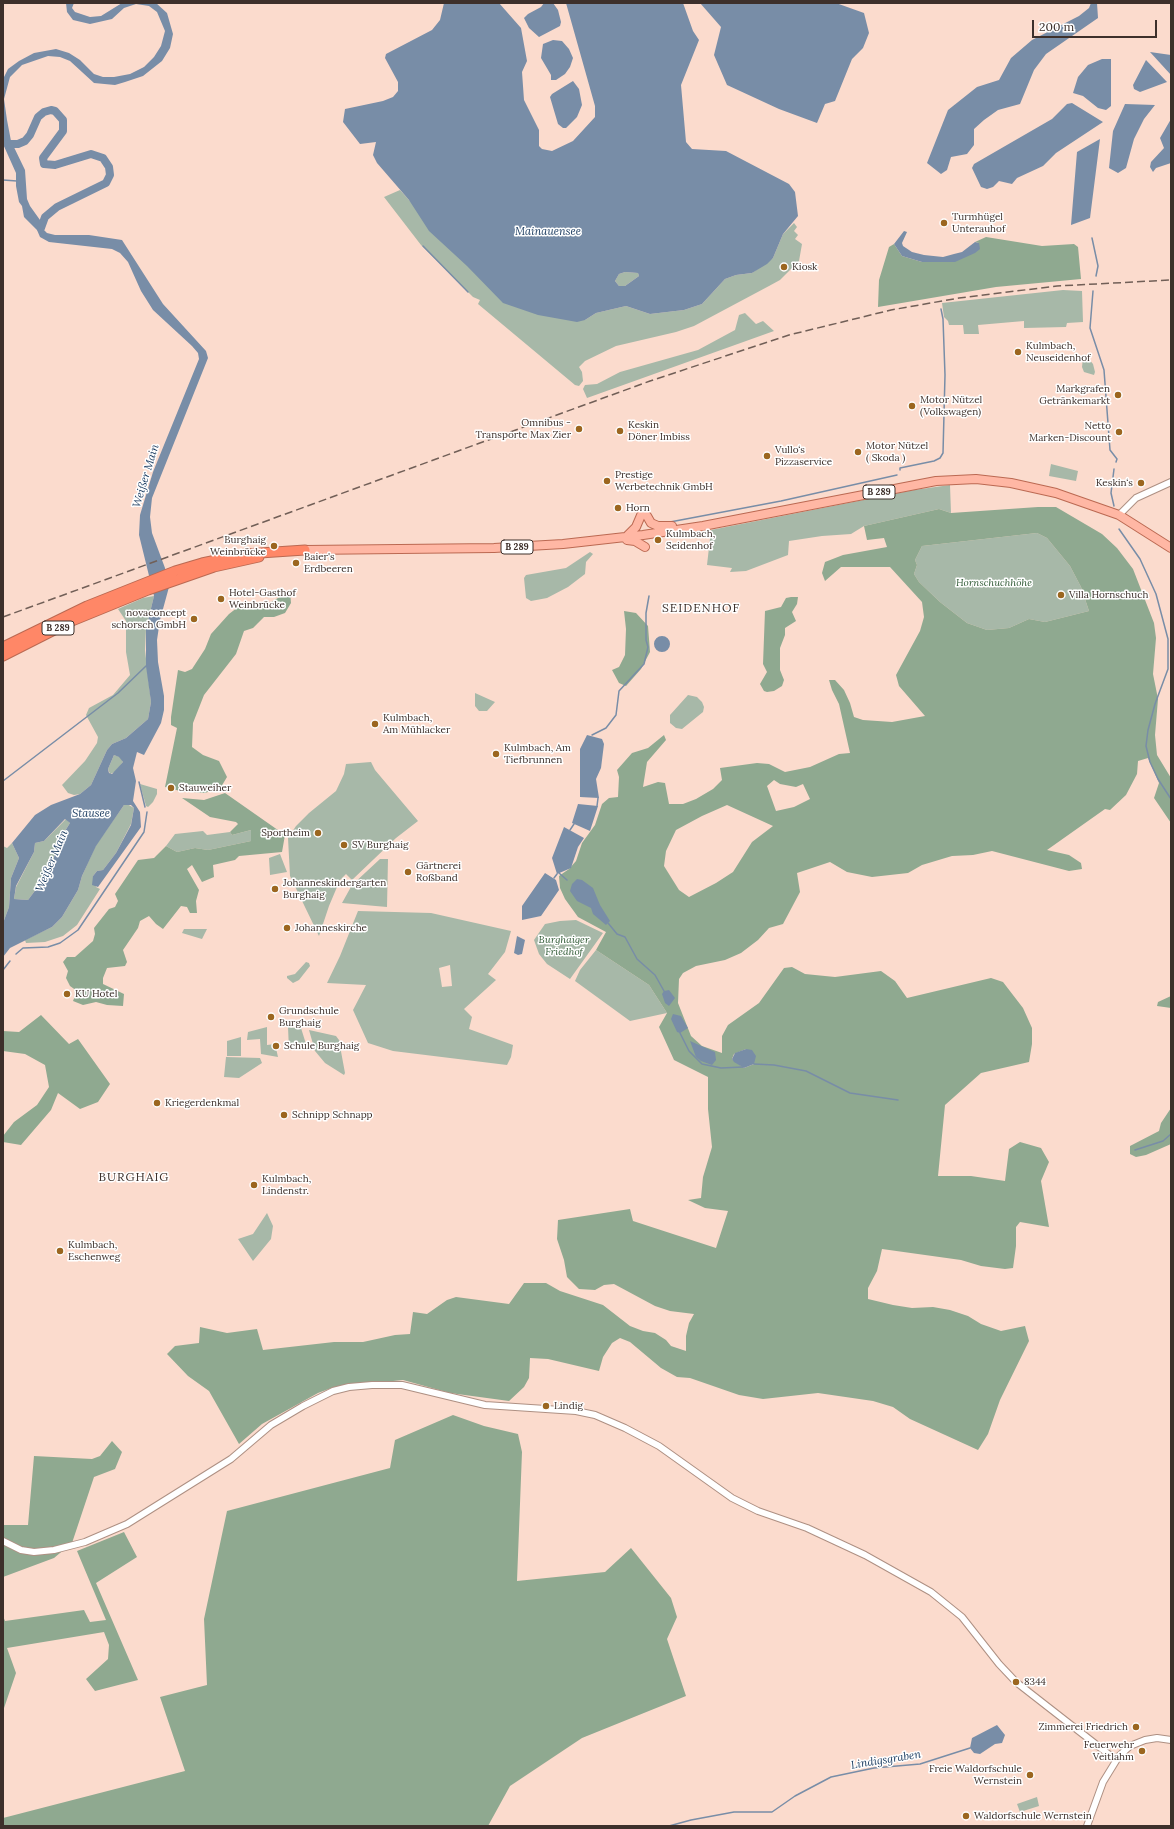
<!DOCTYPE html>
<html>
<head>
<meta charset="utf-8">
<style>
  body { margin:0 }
  #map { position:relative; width:1174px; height:1829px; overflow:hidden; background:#fbdbcd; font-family:Lora,serif }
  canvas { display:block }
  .frame { position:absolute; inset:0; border:4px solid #3d302b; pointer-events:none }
  .scale { position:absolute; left:1032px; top:20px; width:125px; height:18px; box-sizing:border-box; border:2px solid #3d302b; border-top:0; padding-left:5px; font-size:12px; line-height:14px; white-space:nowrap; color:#3d302b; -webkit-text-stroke:3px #fff; paint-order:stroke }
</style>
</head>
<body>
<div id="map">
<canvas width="1174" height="1829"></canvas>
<div class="frame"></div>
<div class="scale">200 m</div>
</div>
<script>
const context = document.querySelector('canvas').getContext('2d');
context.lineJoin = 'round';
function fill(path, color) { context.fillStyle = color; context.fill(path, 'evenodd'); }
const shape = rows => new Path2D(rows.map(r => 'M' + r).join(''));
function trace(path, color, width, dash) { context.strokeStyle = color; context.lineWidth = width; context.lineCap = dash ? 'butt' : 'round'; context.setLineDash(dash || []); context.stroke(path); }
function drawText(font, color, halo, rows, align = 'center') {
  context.font = font + ' Lora,serif'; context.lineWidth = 3; context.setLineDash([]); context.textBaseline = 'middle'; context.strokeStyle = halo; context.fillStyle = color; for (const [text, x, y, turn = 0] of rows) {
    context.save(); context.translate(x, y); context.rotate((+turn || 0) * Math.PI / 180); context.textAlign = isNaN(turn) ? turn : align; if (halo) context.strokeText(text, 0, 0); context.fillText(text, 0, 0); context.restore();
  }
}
const green = shape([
  [400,190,409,200,585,320,596,313,626,306,650,314,684,310,702,304,725,279,736,275,752,273,773,258,783,234,794,223,797,227,794,231,798,235,795,239,802,244,799,261,780,280,769,286,694,326,676,332,616,346,585,361,579,367,582,372,583,381,579,386,575,385,478,304,480,300,473,297,421,245,384,197],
  [625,272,638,273,639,276,625,286,619,286,615,281,619,274],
  [1063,290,1082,291,1083,322,1067,323,1066,327,1024,328,1024,321,978,325,979,334,964,334,963,325,949,325,948,321,944,317,942,303],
  [745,313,756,324,763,321,774,331,587,398,583,389,585,385,597,384,620,372,698,350,735,330,739,315],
  [1087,357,1093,364,1095,372,1094,375,1084,372,1082,367,1083,358],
  [1051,464,1078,471,1076,481,1049,476],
  [950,485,951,513,939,509,864,526,851,534,822,536,789,541,788,555,746,571,730,572,732,568,707,565,711,530,914,490],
  [1037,533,1047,538,1070,566,1081,587,1089,611,1045,622,1029,619,1009,628,987,630,967,623,940,602,919,582,914,574,917,565,915,560,922,546],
  [590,552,593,554,586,562,585,574,568,587,547,598,531,601,526,598,524,578,526,575,566,568],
  [154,596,146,629,145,650,151,702,148,719,126,738,112,744,107,750,91,785,80,794,74,795,68,793,62,785,85,761,97,743,98,737,86,715,89,708,113,695,130,675,126,652,126,621,118,609,143,598],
  [475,693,495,702,487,711,479,711,475,706],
  [688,695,697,697,702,702,704,707,703,712,682,729,676,728,670,723,670,715],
  [114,755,120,757,123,762,115,772,110,774,108,769],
  [371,762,375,770,418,821,396,838,352,880,346,874,340,880,329,906,319,936,290,876,288,838,296,826,309,813,336,791,344,774,346,764],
  [140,784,157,789,157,794,153,802,148,807,146,806],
  [127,804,134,808,131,824,116,853,103,870,97,871,93,876,96,887,100,889,77,925,63,936,45,942,26,943,25,940,52,927,62,917,78,890,82,876,96,845,124,805],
  [66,819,70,823,58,842,52,865,46,876,28,900,14,899,16,887,34,852,35,843,44,841],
  [251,830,251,841,208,850,195,848,177,852,166,846,175,834,203,831,207,835,230,832,232,835],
  [12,843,19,858,11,878,9,907,3,923,3,846,7,848],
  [280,854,287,872,270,875,269,858],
  [380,859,388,859,387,907,342,903,352,885],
  [358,911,431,913,511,931,505,952,488,974,496,980,464,1009,472,1017,469,1029,513,1045,511,1057,507,1065,393,1051,368,1043,353,1010,366,985,327,983,340,956],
  [450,965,452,986,442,987,439,968],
  [576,920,603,933,570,979,547,964,539,954,534,940,545,924,560,921],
  [184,929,207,929,202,939,182,933],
  [596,950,649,985,667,1013,630,1021,575,981,580,970],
  [306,962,309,963,310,966,299,980,293,983,287,978,287,976,295,974],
  [267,1027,267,1045,275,1044,278,1057,261,1054,260,1039,247,1040,248,1032],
  [288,1027,301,1028,306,1044,289,1050],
  [309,1030,336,1036,345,1048,340,1046,345,1073,344,1075,325,1063,315,1051],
  [241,1037,241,1056,227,1056,227,1041],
  [226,1057,260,1058,262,1063,239,1078,224,1077],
  [267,1213,273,1226,271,1239,253,1261,238,1239,253,1234],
  [1037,1797,1039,1806,1020,1812,1017,1804]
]);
const forest = shape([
  [986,237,1042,246,1074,244,1078,247,1081,279,996,287,878,307,879,280,889,247,894,244,902,256,922,262,955,261,979,243,975,242],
  [1038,507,1056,507,1102,534,1117,548,1133,569,1154,623,1156,638,1153,674,1158,699,1155,735,1157,755,1171,778,1171,823,1154,798,1159,783,1148,758,1138,761,1137,774,1126,795,1110,810,1105,809,1047,850,1069,855,1081,863,1082,869,1069,871,992,851,973,855,952,856,922,865,908,873,872,877,847,872,830,862,797,873,800,892,783,924,769,928,758,940,741,953,725,960,696,966,683,973,679,979,678,1003,691,1036,702,1046,722,1053,722,1036,728,1025,759,1003,784,968,792,967,805,974,835,977,881,971,895,981,907,998,991,978,1003,982,1023,1008,1032,1028,1032,1044,1029,1062,981,1073,945,1105,938,1176,971,1176,1005,1181,1009,1149,1020,1142,1041,1148,1049,1162,1041,1181,1049,1227,1020,1222,1016,1227,1016,1246,1013,1268,1005,1269,981,1266,961,1260,882,1249,877,1271,868,1288,868,1299,893,1305,912,1308,933,1307,950,1310,968,1316,981,1324,1001,1331,1025,1326,1029,1341,1000,1400,988,1434,978,1450,910,1419,893,1407,873,1401,818,1393,763,1399,739,1395,690,1378,677,1377,661,1368,630,1342,620,1338,612,1343,603,1357,599,1371,548,1359,530,1358,529,1378,524,1387,509,1401,450,1393,403,1380,334,1387,318,1393,262,1424,239,1444,209,1391,188,1376,167,1354,175,1346,199,1343,200,1327,227,1333,257,1329,263,1350,334,1342,363,1342,395,1335,410,1334,413,1312,427,1314,447,1300,456,1297,509,1304,524,1283,546,1283,560,1291,603,1305,630,1326,643,1331,655,1333,666,1340,671,1346,686,1351,686,1336,689,1323,694,1314,670,1311,655,1306,614,1284,604,1285,595,1290,579,1289,567,1277,564,1260,557,1239,558,1220,630,1209,633,1221,716,1248,728,1211,705,1208,688,1200,701,1198,703,1177,712,1147,708,1109,708,1077,674,1060,659,1027,667,1013,649,985,596,950,606,932,578,917,565,899,560,888,559,876,569,869,576,861,582,843,595,825,602,804,609,798,618,797,619,777,617,770,632,753,648,748,664,735,666,740,647,762,643,787,658,782,665,783,669,804,683,804,696,799,713,789,722,780,720,768,757,763,769,764,785,772,810,767,839,754,850,753,839,704,832,690,829,680,835,680,844,690,850,703,854,717,863,720,892,722,925,716,899,686,896,675,920,631,924,617,922,602,890,567,841,567,825,581,822,573,825,562,843,555,887,547,884,538,867,540,864,526,939,509,951,513],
  [1037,533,1047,538,1070,566,1081,587,1089,611,1045,622,1029,619,1009,628,987,630,967,623,940,602,919,582,914,574,917,565,915,560,922,546],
  [774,780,780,784,796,787,803,784,810,799,794,807,776,811,767,786],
  [727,805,773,826,752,842,733,872,716,883,689,897,679,890,664,866,666,851,676,830,702,816],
  [746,1049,754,1064,744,1068,732,1059,734,1054],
  [290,591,291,603,285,613,274,617,264,617,253,628,244,631,236,654,204,695,193,723,192,747,203,755,219,761,227,777,221,787,205,793,180,791,165,787,177,728,171,725,171,717,178,670,185,672,192,669,205,649,211,634,229,614,242,604,271,602],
  [791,597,798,597,797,604,792,612,796,621,785,628,785,635,780,648,780,670,784,680,782,686,774,691,767,692,764,691,760,684,767,672,763,664,765,611,781,607,786,598],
  [624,611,636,613,648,626,650,652,641,669,626,686,619,683,612,670,619,667,625,655,626,629],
  [225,793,285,835,282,852,239,856,235,860,213,865,214,877,202,882,192,865,187,869,199,890,196,901,197,913,190,913,187,907,181,906,163,929,156,924,149,916,140,921,138,928,123,950,127,962,125,966,107,968,103,978,103,984,124,994,123,1006,107,1005,96,1002,83,1005,73,1001,77,991,70,986,66,978,68,971,63,962,67,957,75,957,93,941,95,934,94,928,109,909,115,907,118,901,115,894,138,860,154,858,166,846,177,852,195,848,208,850,251,841,251,830,232,835,230,832,238,824,236,822,210,817,182,798,204,800],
  [1171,996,1171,1008,1157,1006,1158,1002],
  [41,1015,69,1044,78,1039,110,1084,98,1102,80,1109,58,1093,51,1110,21,1145,3,1142,3,1136,14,1122,37,1105,49,1087,45,1065,25,1054,3,1051,3,1031,19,1032],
  [1171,1108,1171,1144,1146,1155,1136,1157,1130,1154,1130,1146,1159,1131,1161,1123],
  [453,1415,484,1426,518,1434,522,1452,517,1581,605,1572,631,1548,671,1598,677,1617,667,1639,686,1696,582,1738,510,1786,488,1826,3,1826,3,1818,185,1771,160,1697,207,1685,204,1619,227,1511,390,1468,395,1440],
  [112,1441,122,1452,115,1469,94,1477,72,1543,54,1558,3,1577,3,1525,28,1525,34,1456,92,1459,100,1456],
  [124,1532,137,1557,96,1583,138,1680,95,1691,86,1679,108,1659,109,1645,104,1632,7,1648,16,1673,3,1711,3,1616,5,1621,84,1610,90,1622,106,1620,77,1551]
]);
const water = shape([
  [66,3,74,3,72,8,75,12,90,17,101,16,122,3,156,3,167,13,173,34,170,48,162,61,143,76,125,82,115,85,94,83,70,61,60,57,48,56,22,65,10,77,4,99,7,120,11,141,25,170,27,199,30,206,45,227,44,230,47,233,55,235,89,235,122,240,163,304,206,351,208,358,152,498,150,517,152,533,165,568,169,587,160,620,157,640,158,662,164,696,164,710,161,723,144,755,137,752,133,768,136,781,133,801,140,812,141,827,98,887,92,885,93,876,97,871,103,870,116,853,131,825,134,808,131,805,124,805,96,846,82,876,78,890,62,917,52,927,10,948,3,957,3,923,9,907,11,878,19,858,12,843,35,815,51,805,80,794,91,785,107,750,112,744,126,738,148,719,151,702,146,666,146,629,154,596,139,535,140,515,153,472,199,359,198,353,192,346,153,310,141,291,128,262,120,253,112,249,49,242,40,237,37,230,24,217,22,206,19,202,16,186,16,173,3,144,3,79,8,69,19,61,34,53,56,49,69,53,80,60,94,74,103,77,114,77,130,74,144,67,154,57,161,46,165,31,157,12,149,6,136,4,124,8,112,19,90,24,73,20,67,12],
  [114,755,119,757,123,762,112,774,109,773,108,769],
  [65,819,70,823,58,842,52,865,46,876,28,900,14,899,16,886,34,852,35,843,44,841],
  [444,3,499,3,521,28,527,61,522,72,524,100,539,130,539,146,542,149,552,151,573,141,595,117,595,106,566,3,683,3,693,31,699,40,681,85,686,142,692,149,726,151,789,184,795,192,798,216,783,234,773,258,767,264,752,273,736,275,725,279,702,304,684,310,650,314,626,306,596,313,585,320,577,322,538,315,503,303,467,266,429,231,409,200,377,163,373,155,376,142,360,144,343,122,345,109,383,101,393,97,398,91,398,82,385,58,386,54,432,30,440,20],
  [625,272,638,273,639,276,625,286,619,286,615,281,619,274],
  [544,3,553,3,558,10,561,22,560,26,539,37,529,28,524,18,528,14,541,7],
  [700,3,836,3,864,13,869,33,863,48,852,59,835,101,825,104,817,123,779,109,727,85,714,55,721,27],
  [1091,3,1097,3,1098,18,1046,54,1034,70,1020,104,998,110,984,120,974,129,974,145,967,154,951,157,947,170,941,174,927,163,948,110,977,87,999,80,1011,58,1032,40,1079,16,1089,8],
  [553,40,562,41,569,49,573,58,570,67,565,74,556,80,551,80,551,75,541,58,543,44],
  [1150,52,1171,55,1171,75],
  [1102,59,1111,59,1111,106,1106,110,1098,108,1083,96,1073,93,1078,77,1088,65],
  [1146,60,1167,82,1140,92,1134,89,1133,85],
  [573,81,579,89,582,105,577,117,566,128,563,128,558,124,550,97,552,94],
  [1072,103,1103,122,1056,153,1043,166,1017,178,1012,184,999,181,993,187,987,189,981,187,972,168,974,164,1052,119,1067,104],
  [1125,104,1155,105,1144,119,1134,139,1126,168,1118,173,1109,168,1113,131],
  [1171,119,1171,163,1156,168,1153,172,1150,167,1151,162,1164,148,1160,138],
  [1100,139,1090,218,1071,225,1077,152],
  [904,231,907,232,902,243,903,246,912,252,924,255,943,257,954,254,962,252,975,242,979,243,980,249,975,253,955,262,922,262,902,256,894,244],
  '654 644a8 8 0 1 1 16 0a8 8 0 1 1-16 0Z',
  [587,735,602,739,604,744,601,768,596,779,599,798,580,797,580,749],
  [578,804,598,806,590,831,572,823],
  [564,827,584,838,578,847,571,868,557,874,552,858],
  [545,873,556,880,559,890,541,916,522,920,522,906],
  [577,879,582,880,593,888,600,905,610,921,606,925,593,914,591,908,577,901,570,891,572,884],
  [517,936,525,940,522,954,518,955,514,953],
  [669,990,675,998,669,1006,665,1003,662,994,664,991],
  [673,1014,681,1016,688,1028,680,1033,677,1032,671,1019],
  [690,1041,715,1052,716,1060,712,1065,701,1061,696,1057],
  [746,1049,752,1050,756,1056,754,1064,744,1068,734,1062,732,1059,735,1053],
  [997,1725,1005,1735,1002,1743,995,1744,980,1754,974,1753,970,1748,972,1738]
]);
const stream = shape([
  [3,180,17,181],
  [1092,238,1098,266,1096,276],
  [423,246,468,292],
  [1093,291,1090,328,1104,370,1110,450,1117,459,1116,462],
  [900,470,900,468,934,461,940,458,943,453,945,375,943,319,941,309],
  [1114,506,1111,493,1114,469],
  [670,522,781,501,897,475],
  [1119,529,1140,559,1156,594,1168,639,1168,669,1155,704,1148,730,1146,746,1150,762,1158,779,1171,799],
  [592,735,606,728,616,715,619,691,644,664,648,647,646,640,646,613,649,596],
  [3,781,118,693,146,666],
  [139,782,145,807],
  [597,806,598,798],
  [570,830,574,824],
  [559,873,567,880],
  [554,878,557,874],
  [608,923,617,934,625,937,637,959,655,975,664,991],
  [16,954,23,948,48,947,60,943,78,930,144,832,147,812],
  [3,970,10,961],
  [680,1033,689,1051,702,1064,721,1068,743,1067],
  [754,1064,774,1065,806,1071,850,1093,898,1100],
  [1135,1150,1163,1141,1171,1134],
  [669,1826,691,1820,734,1812,772,1812,795,1796,831,1777,874,1768,920,1764,970,1748]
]);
const river = shape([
  [8,144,18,144,25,141,30,135,38,117,44,112,51,110,55,111,63,120,63,131,43,158,44,164,55,165,91,154,103,158,109,167,110,175,106,183,57,207,45,217,41,228]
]);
const minor = shape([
  [1119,515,1136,498,1171,482],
  [3,1541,21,1550,34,1552,54,1550,85,1542,127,1524,231,1459,271,1425,303,1406,333,1391,349,1387,372,1385,402,1385,485,1405,576,1411,595,1415,625,1428,659,1446,732,1498,758,1511,807,1528,865,1555,931,1592,962,1617,999,1664,1016,1682,1116,1760],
  [1087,1826,1103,1782,1119,1756,1130,1746,1145,1740,1157,1738,1171,1740]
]);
const major = shape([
  [647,516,651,523,658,526,672,526],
  [626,537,636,527,642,513],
  [627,540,635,541,645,547],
  [305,550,494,548,563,544,643,535,703,526,936,481,976,479,1011,483,1056,493,1119,515,1171,548]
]);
const highway = shape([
  [3,647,87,606,175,571,202,563,245,554,305,550],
  [3,656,72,621,148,590,214,567,259,557]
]);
const rail = shape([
  [3,617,650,381,789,335,891,310,959,298,1057,286,1171,280]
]);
const markers = [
  [944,223,4,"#9b661f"],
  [784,267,4,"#9b661f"],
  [1018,352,4,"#9b661f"],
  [1118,395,4,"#9b661f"],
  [912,406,4,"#9b661f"],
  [579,429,4,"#9b661f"],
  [620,431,4,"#9b661f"],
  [1119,432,4,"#9b661f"],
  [858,452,4,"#9b661f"],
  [767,456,4,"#9b661f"],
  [607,481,4,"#9b661f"],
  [1141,483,4,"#9b661f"],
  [618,508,4,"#9b661f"],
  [658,540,4,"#9b661f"],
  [274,546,4,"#9b661f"],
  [296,563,4,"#9b661f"],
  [1061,595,4,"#9b661f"],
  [221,599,4,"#9b661f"],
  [194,619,4,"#9b661f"],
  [375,724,4,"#9b661f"],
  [496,754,4,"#9b661f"],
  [171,788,4,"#9b661f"],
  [318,833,4,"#9b661f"],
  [344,845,4,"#9b661f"],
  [408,872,4,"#9b661f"],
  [275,889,4,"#9b661f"],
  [287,928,4,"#9b661f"],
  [67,994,4,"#9b661f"],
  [271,1017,4,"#9b661f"],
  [276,1046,4,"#9b661f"],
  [157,1103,4,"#9b661f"],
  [284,1115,4,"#9b661f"],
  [254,1185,4,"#9b661f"],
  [60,1251,4,"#9b661f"],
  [546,1406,4,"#9b661f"],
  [1016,1682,4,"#9b661f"],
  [1136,1727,4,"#9b661f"],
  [1142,1751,4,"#9b661f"],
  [1030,1775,4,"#9b661f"],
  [966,1816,4,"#9b661f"]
];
const shields = [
  [879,492,32],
  [517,547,32],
  [58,628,32]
];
const shieldNames = [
  ["B 289",879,492],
  ["B 289",517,547],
  ["B 289",58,628]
];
const poiNames = [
  ["Turmhügel",952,217],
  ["Unterauhof",952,229],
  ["Kiosk",792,267],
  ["Kulmbach,",1026,346],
  ["Neuseidenhof",1026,358],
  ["Markgrafen",1110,389,"right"],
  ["Getränkemarkt",1110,401,"right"],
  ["Motor Nützel",920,400],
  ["(Volkswagen)",920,412],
  ["Omnibus -",571,423,"right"],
  ["Transporte Max Zier",571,435,"right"],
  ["Keskin",628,425],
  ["Döner Imbiss",628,437],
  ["Netto",1111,426,"right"],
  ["Marken-Discount",1111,438,"right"],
  ["Motor Nützel",866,446],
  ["( Skoda )",866,458],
  ["Vullo‘s",775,450],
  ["Pizzaservice",775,462],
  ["Prestige",615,475],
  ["Werbetechnik GmbH",615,487],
  ["Keskin‘s",1133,483,"right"],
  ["Horn",626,508],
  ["Kulmbach,",666,534],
  ["Seidenhof",666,546],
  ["Burghaig",266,540,"right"],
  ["Weinbrücke",266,552,"right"],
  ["Baier's",304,557],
  ["Erdbeeren",304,569],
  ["Hotel-Gasthof",229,593],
  ["Weinbrücke",229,605],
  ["Villa Hornschuch",1069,595],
  ["novaconcept",186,613,"right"],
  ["schorsch GmbH",186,625,"right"],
  ["Kulmbach,",383,718],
  ["Am Mühlacker",383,730],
  ["Kulmbach, Am",504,748],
  ["Tiefbrunnen",504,760],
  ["Stauweiher",179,788],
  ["Sportheim",310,833,"right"],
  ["SV Burghaig",352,845],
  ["Gärtnerei",416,866],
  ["Roßband",416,878],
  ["Johanneskindergarten",283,883],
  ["Burghaig",283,895],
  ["Johanneskirche",295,928],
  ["KU Hotel",75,994],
  ["Grundschule",279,1011],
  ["Burghaig",279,1023],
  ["Schule Burghaig",284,1046],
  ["Kriegerdenkmal",165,1103],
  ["Schnipp Schnapp",292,1115],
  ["Kulmbach,",262,1179],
  ["Lindenstr.",262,1191],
  ["Kulmbach,",68,1245],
  ["Eschenweg",68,1257],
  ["Lindig",554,1406],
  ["8344",1024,1682],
  ["Zimmerei Friedrich",1128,1727,"right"],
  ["Feuerwehr",1134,1745,"right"],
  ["Veitlahm",1134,1757,"right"],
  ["Freie Waldorfschule",1022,1769,"right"],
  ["Wernstein",1022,1781,"right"],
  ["Waldorfschule Wernstein",974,1816]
];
const parkNames = [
  ["Hornschuchhöhe",994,583],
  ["Burghaiger",564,940],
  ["Friedhof",564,952]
];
const waterNames = [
  ["Mainauensee",548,232],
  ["Weißer Main",146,476,-73],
  ["Stausee",91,814],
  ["Weißer Main",52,861,-67],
  ["Lindigsgraben",886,1760,-9]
];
const quarterNames = [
  ["SEIDENHOF",701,609],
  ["BURGHAIG",134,1178]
];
fill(green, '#a7b8a8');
fill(forest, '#8fa990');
fill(water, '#788da7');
trace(stream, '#788da7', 1.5);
trace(river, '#788da7', 8);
trace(minor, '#ae9083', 8);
trace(major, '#bb6952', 10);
trace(highway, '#bb6952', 11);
trace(minor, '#fff', 6);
trace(major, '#ffb7a4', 8);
trace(highway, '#ff8767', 9);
trace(rail, '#715f57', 1.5, [8, 4]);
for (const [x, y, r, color] of markers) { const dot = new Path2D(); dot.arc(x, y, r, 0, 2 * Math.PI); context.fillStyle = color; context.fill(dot); trace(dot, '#fff', 1.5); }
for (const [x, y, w] of shields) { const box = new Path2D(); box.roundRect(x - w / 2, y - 7, w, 14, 3); context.fillStyle = '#fff'; context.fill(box); trace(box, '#3d302b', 1); }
drawText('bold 9px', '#3d302b', null, shieldNames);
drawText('10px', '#3d302b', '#fff', poiNames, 'left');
drawText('italic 10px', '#305a35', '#fff', parkNames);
drawText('italic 11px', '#193a5f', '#fff', waterNames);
context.letterSpacing = '1px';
drawText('12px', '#3d302b', '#fff', quarterNames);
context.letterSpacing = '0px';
</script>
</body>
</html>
